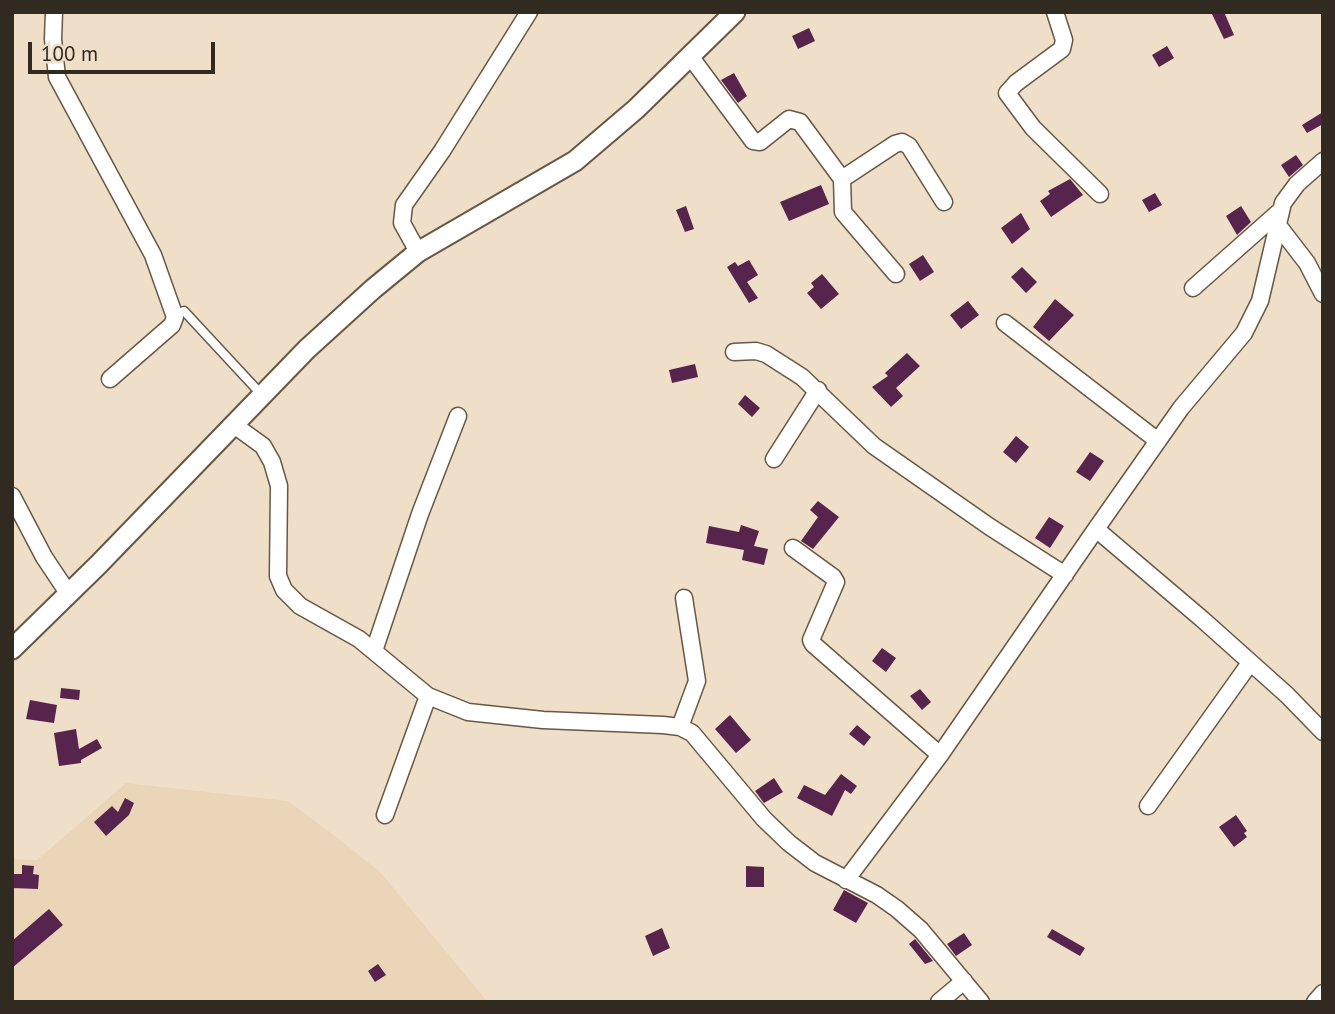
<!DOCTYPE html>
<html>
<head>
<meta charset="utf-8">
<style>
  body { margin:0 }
  #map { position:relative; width:1335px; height:1014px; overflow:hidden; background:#f0dfc8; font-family:"PT Sans",sans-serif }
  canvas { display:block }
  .frame { position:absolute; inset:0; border:14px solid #302a21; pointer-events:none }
  .scale { position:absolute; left:28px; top:42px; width:187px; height:32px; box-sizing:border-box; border:4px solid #302a21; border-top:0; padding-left:9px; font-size:21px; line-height:24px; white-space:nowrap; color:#302a21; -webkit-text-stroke:5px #f0dfc8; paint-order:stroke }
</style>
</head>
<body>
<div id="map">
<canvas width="1335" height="1014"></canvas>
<div class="frame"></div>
<div class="scale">100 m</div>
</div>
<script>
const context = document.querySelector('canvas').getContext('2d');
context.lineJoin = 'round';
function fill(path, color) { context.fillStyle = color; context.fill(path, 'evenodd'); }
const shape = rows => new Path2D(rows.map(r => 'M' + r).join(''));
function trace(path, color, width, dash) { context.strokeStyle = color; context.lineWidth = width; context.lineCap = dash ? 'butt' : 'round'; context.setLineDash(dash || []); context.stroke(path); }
const built = shape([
  [126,783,288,801,339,839,381,873,488,1002,12,1002,12,859,37,860]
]);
const building = shape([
  [1211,12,1224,12,1234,35,1224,39],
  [809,28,815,41,798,49,792,36],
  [1167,46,1174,58,1159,67,1152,55],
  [734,73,747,96,738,103,721,80],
  [1323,112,1323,124,1307,133,1302,125],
  [1296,155,1303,165,1289,177,1281,165],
  [1070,179,1083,195,1051,217,1040,201,1050,194,1048,191],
  [821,185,829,204,789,221,780,202],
  [1155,193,1162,205,1149,212,1142,200],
  [686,206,694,229,685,232,676,210],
  [1241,206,1251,222,1237,235,1226,216],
  [1021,213,1030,229,1012,244,1001,228],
  [923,255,934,272,920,281,909,264],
  [749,260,758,275,747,282,758,298,749,303,727,267,735,262,738,266],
  [1022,267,1037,282,1026,293,1011,277],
  [822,274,839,294,821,309,807,293,814,287,811,283],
  [1055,299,1074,315,1049,341,1033,327],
  [968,301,979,315,961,329,950,315],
  [907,353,920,366,896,388,903,396,891,407,872,387,888,376,885,373],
  [695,364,698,377,672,383,669,370],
  [745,395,760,408,752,417,738,404],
  [1016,436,1029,447,1016,463,1003,452],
  [1090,452,1104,461,1090,481,1076,472],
  [818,501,839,517,813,549,801,541,818,517,810,510],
  [1049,517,1064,526,1050,548,1035,538],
  [741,525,759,531,754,546,768,549,764,565,742,560,744,550,706,543,709,526,739,532],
  [882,648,896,658,886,672,872,661],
  [61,688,80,690,79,700,60,698],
  [920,689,931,702,922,710,910,696],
  [30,700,57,705,54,723,26,719],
  [730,715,751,740,736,753,715,729],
  [857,725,871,737,864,746,849,734],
  [76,729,79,749,97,739,102,748,81,760,81,763,59,766,54,733],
  [841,774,857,786,851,794,845,790,832,816,797,798,804,785,825,795],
  [774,778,783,792,764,803,755,791],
  [125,798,134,803,129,815,106,836,94,822,112,806,118,812],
  [1236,815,1247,831,1244,833,1247,837,1234,847,1219,827],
  [22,865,34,866,33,874,39,875,38,889,12,888,12,874,22,874],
  [746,866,764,867,764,887,746,887],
  [844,890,868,903,856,923,833,910],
  [49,909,63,925,12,968,12,941],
  [662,928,670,948,653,956,645,936],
  [1052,929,1085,948,1080,956,1047,937],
  [964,933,972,945,956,956,947,944],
  [915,939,933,961,925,964,909,944],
  [378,964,386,975,375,982,368,971]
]);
const service = shape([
  [175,315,184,311,261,394]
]);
const minor = shape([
  [54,12,53,39,57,77,153,255,175,317,172,325,110,379],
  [1055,12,1064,40,1062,49,1016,83,1007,93,1033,128,1100,194],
  [690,56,753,141,760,142,789,119,800,122,842,179,843,212,896,274],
  [1323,161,1297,184,1283,203,1260,301,1244,333,1181,408,1096,529,1202,619,1287,695,1323,732],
  [842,179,895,144,902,142,909,146,944,202],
  [1277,224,1307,263,1323,294],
  [418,252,402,223,404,205,442,151,529,12],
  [1193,288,1280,211],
  [1005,323,1158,441],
  [734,352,756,351,766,354,802,377,874,446,990,527,1065,575],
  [234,425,263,446,272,462,279,486,278,576,284,590,300,606,359,639,428,696,468,712,543,720,663,725,680,727,692,733,764,819,789,843,815,863,877,895,897,909,921,930,981,1002],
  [774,459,818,390],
  [12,496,44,557,68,593],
  [793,548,833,577,836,582,811,640,813,644,940,755],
  [374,651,420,514,458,416],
  [680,727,697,681,684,598],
  [1148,806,1250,663],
  [385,815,428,696],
  [846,880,940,755,1096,529],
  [939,1002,964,981],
  [1315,1002,1323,993]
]);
const tertiary = shape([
  [12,649,98,565,307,349,373,289,418,252,575,161,636,109,735,12]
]);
fill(built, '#ebd5b8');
fill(building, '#57244d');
trace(service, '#665844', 11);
trace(minor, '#665844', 19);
trace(tertiary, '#665844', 23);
trace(service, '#fff', 8);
trace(minor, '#fff', 16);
trace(tertiary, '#fff', 19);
</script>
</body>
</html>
